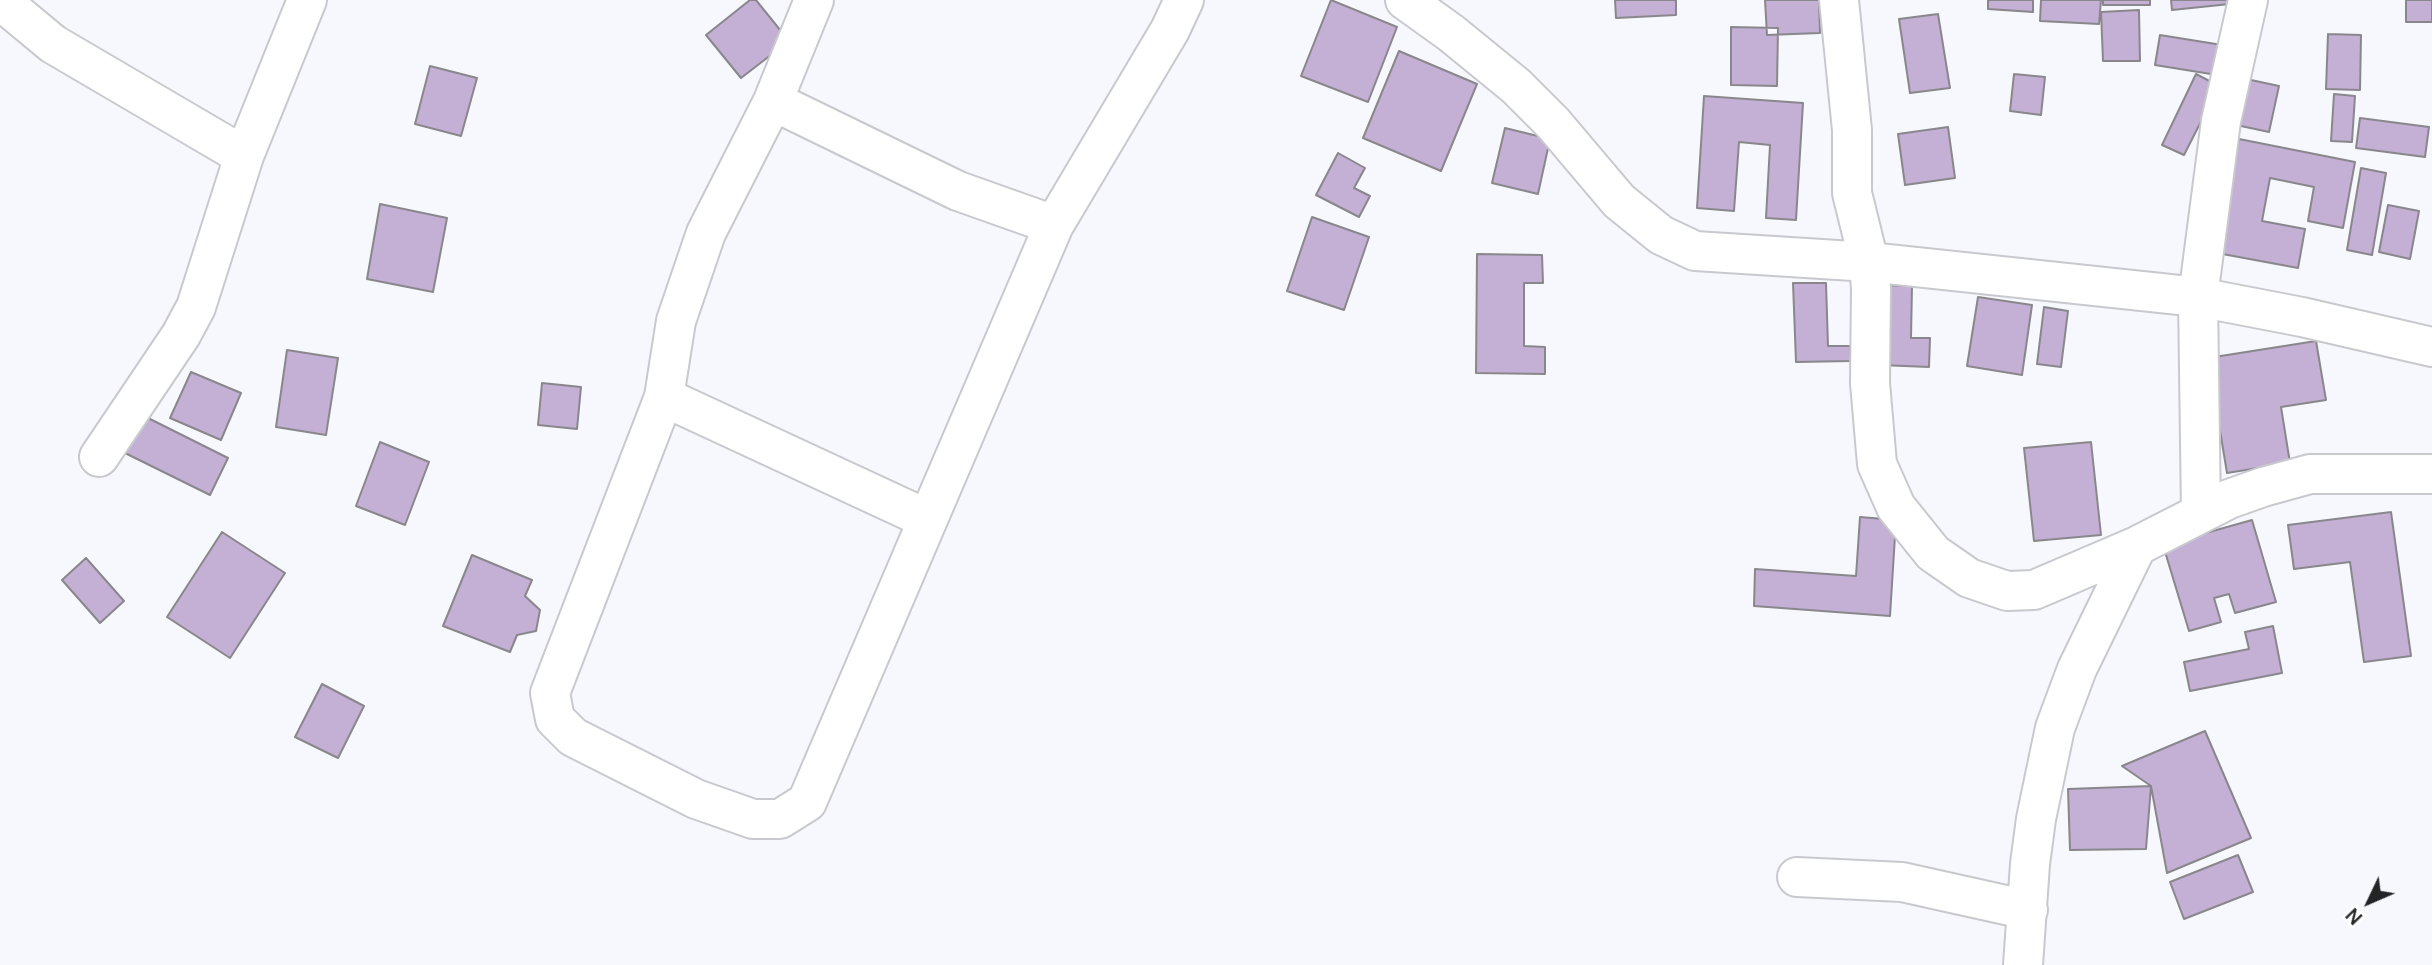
<!DOCTYPE html>
<html>
<head>
<meta charset="utf-8">
<style>
  body { margin:0 }
  #map { position:relative; width:2432px; height:965px; overflow:hidden; background:#f7f8fd; font-family:Manrope,sans-serif }
  canvas { display:block }
  .north { position:absolute; left:2334px; top:867px; width:70px; height:70px; -webkit-text-stroke:5px #fff; paint-order:stroke; rotate:226deg; font-size:19px; font-weight:700; line-height:28px; text-align:center; color:#242426 }
  .north::after { content:''; display:block; margin:auto; width:24px; height:32px; background:#242426; clip-path:polygon(50% 0,100% 100%,50% 72%,0 100%) }
</style>
</head>
<body>
<div id="map">
<canvas width="2432" height="965"></canvas>
<div class="north">N</div>
</div>
<script>
const context = document.querySelector('canvas').getContext('2d');
context.lineJoin = 'round';
function fill(path, color) { context.fillStyle = color; context.fill(path, 'evenodd'); }
const shape = rows => new Path2D(rows.map(r => 'M' + r).join(''));
function trace(path, color, width, dash) { context.strokeStyle = color; context.lineWidth = width; context.lineCap = dash ? 'butt' : 'round'; context.setLineDash(dash || []); context.stroke(path); }
const building = shape([
  [750,0,756,0,789,41,741,78,706,35,750,0],
  [1331,0,1397,27,1368,102,1301,76,1331,0],
  [1615,0,1676,0,1676,15,1616,18,1615,0],
  [1765,0,1819,0,1820,33,1767,35,1765,0],
  [1988,0,2033,0,2033,12,1988,9,1988,0],
  [2041,0,2101,0,2099,24,2040,21,2041,0],
  [2103,0,2150,0,2150,5,2103,5,2103,0],
  [2171,0,2230,0,2230,4,2172,10,2171,0],
  [2406,0,2432,0,2432,22,2406,22,2406,0],
  [2139,10,2140,61,2103,61,2101,12,2139,10],
  [1938,14,1950,88,1910,93,1899,19,1938,14],
  [1731,27,1778,28,1777,86,1731,85,1731,27],
  [2328,34,2361,35,2360,90,2326,89,2328,34],
  [2160,35,2222,45,2217,75,2155,65,2160,35],
  [1399,51,1477,84,1441,171,1363,138,1399,51],
  [430,66,477,78,461,136,415,124,430,66],
  [2014,74,2045,77,2041,115,2010,111,2014,74],
  [2196,74,2219,86,2184,155,2162,145,2196,74],
  [2237,77,2279,86,2269,132,2227,123,2237,77],
  [2334,94,2355,96,2352,142,2331,141,2334,94],
  [1704,96,1803,103,1796,220,1766,218,1770,145,1739,142,1734,211,1697,208,1704,96],
  [2360,118,2429,127,2425,157,2356,148,2360,118],
  [1948,127,1955,178,1905,185,1898,134,1948,127],
  [1505,128,1550,139,1538,194,1492,183,1505,128],
  [2239,139,2355,162,2343,228,2308,221,2314,187,2270,178,2262,221,2305,229,2298,268,2217,253,2239,139],
  [1338,153,1365,168,1354,188,1370,196,1359,217,1316,195,1338,153],
  [2361,168,2386,173,2372,255,2347,250,2361,168],
  [380,204,447,218,433,292,367,279,380,204],
  [2388,205,2419,211,2410,259,2379,252,2388,205],
  [1312,217,1369,237,1344,310,1287,291,1312,217],
  [1477,254,1542,255,1543,283,1524,283,1524,346,1545,347,1545,374,1476,373,1477,254],
  [1793,283,1826,283,1828,346,1850,346,1851,361,1796,362,1793,283],
  [1881,285,1912,286,1911,338,1930,338,1929,367,1880,365,1881,285],
  [1978,297,2032,305,2022,375,1967,366,1978,297],
  [2044,307,2068,311,2061,367,2037,364,2044,307],
  [2316,341,2326,400,2281,407,2290,463,2227,473,2208,358,2316,341],
  [287,350,338,358,326,435,276,427,287,350],
  [191,372,241,393,221,440,170,418,191,372],
  [542,383,581,387,577,429,538,425,542,383],
  [144,416,228,458,210,495,125,453,144,416],
  [380,442,429,462,405,525,356,506,380,442],
  [2091,442,2101,535,2034,541,2024,448,2091,442],
  [2391,512,2411,656,2364,662,2350,562,2294,569,2288,525,2391,512],
  [1860,517,1896,520,1890,616,1754,606,1755,569,1856,576,1860,517],
  [2252,520,2276,602,2235,613,2229,594,2214,598,2221,622,2189,631,2163,545,2252,520],
  [222,532,285,573,230,658,167,617,222,532],
  [472,555,532,580,525,596,540,610,536,631,517,635,510,652,443,626,472,555],
  [86,558,124,601,100,623,62,580,86,558],
  [2273,626,2282,673,2190,691,2184,662,2249,649,2245,632,2273,626],
  [322,684,364,706,338,758,295,737,322,684],
  [2205,731,2251,838,2167,873,2151,786,2122,766,2205,731],
  [2151,786,2146,849,2070,850,2068,789,2151,786],
  [2238,855,2253,892,2184,919,2170,882,2238,855]
]);
const street = shape([
  [0,0,53,44,244,156],
  [814,0,773,101,706,233,676,321,664,397,550,693,555,719,573,737,696,799,753,819,780,819,807,802,1054,225,1170,30,1184,0],
  [1405,0,1451,33,1516,86,1553,123,1619,201,1661,235,1695,251,1869,262,2198,297,2302,317,2432,347],
  [1839,0,1852,130,1852,193,1869,262,1871,289,1870,383,1877,464,1896,507,1933,553,1969,578,2007,591,2034,590,2137,546,2229,499,2263,487,2310,474,2432,474],
  [773,101,958,191,1054,225],
  [664,397,927,519],
  [99,457,181,335,196,307,244,156,307,0],
  [2201,513,2198,297,2221,121,2248,0],
  [1797,877,1902,882,2028,910],
  [2023,965,2030,864,2036,819,2055,728,2077,669,2137,546]
]);
fill(building, '#c3b0d4');
trace(building, '#89878b', 2);
trace(street, '#c8c9ce', 42);
trace(street, '#fff', 38);
</script>
</body>
</html>
